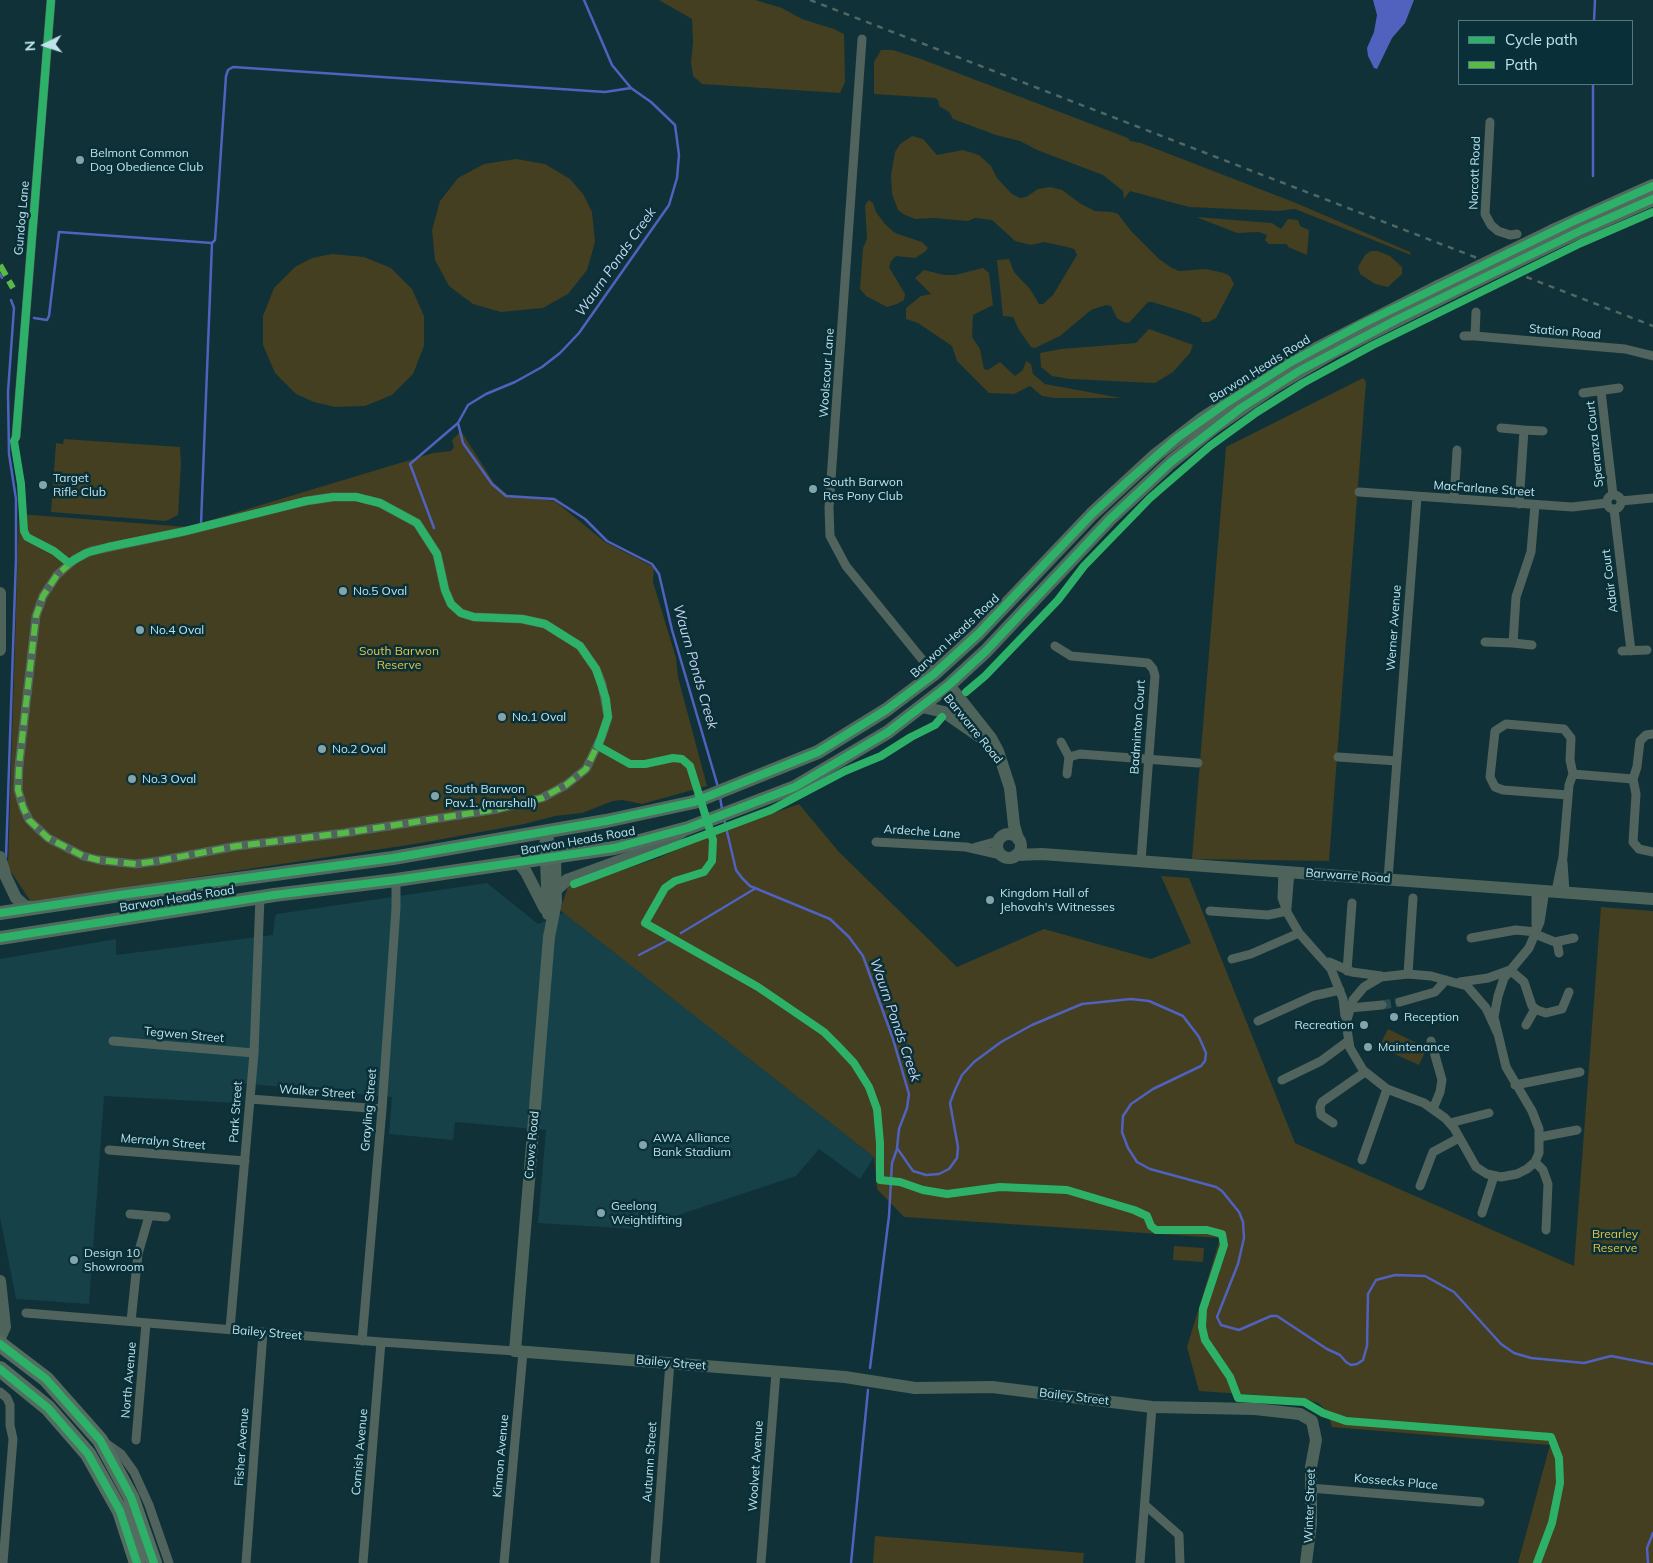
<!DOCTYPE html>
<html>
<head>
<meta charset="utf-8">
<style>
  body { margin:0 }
  #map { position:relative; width:1653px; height:1563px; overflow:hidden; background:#103137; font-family:Mulish,sans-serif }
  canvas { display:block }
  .legend { position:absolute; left:1458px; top:20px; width:175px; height:65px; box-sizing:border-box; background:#093038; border:1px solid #52777f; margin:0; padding:6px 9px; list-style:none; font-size:15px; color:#c0e2ea }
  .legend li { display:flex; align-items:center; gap:10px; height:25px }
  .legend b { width:25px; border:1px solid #52777f }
  .north { position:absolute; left:20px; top:20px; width:50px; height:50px; -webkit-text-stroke:4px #093038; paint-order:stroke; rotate:266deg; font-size:14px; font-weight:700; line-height:20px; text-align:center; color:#c0e2ea }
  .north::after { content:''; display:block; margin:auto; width:18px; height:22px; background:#c0e2ea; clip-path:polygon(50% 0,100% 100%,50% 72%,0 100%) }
</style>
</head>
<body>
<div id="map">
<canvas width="1653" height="1563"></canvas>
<ul class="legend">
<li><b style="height:6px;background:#2db169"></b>Cycle path</li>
<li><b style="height:6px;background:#58b947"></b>Path</li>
</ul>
<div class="north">N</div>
</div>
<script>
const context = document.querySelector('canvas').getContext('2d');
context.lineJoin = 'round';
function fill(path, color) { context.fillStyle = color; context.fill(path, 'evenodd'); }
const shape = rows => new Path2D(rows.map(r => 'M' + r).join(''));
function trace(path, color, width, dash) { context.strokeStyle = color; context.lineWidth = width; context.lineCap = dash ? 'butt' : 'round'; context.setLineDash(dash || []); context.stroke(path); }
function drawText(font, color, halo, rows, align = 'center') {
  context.font = font + ' Mulish,sans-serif'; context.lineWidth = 5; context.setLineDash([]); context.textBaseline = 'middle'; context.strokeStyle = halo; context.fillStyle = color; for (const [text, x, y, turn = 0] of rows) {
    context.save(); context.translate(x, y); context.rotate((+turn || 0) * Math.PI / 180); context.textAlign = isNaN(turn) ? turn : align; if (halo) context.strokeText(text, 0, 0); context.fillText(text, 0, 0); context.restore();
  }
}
const built = shape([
  [487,883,538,924,564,913,874,1157,860,1179,819,1149,796,1176,636,1229,538,1223,546,1130,455,1122,453,1140,389,1134,392,1097,238,1083,236,1103,104,1096,89,1304,16,1299,0,1217,0,959,116,939,116,955,273,935,275,917,277,914]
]);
const green = shape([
  [659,0,755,0,782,8,802,19,834,29,844,34,845,82,840,93,702,84,693,76,691,63,693,42,692,19],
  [881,50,893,50,921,59,1128,138,1130,141,1141,143,1296,203,1410,252,1411,255,1295,209,1278,211,1189,207,1130,191,1124,199,1123,191,1103,175,1037,150,1020,141,996,135,953,119,949,112,939,106,938,100,935,98,874,94,874,62],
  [912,136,923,139,937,155,963,150,979,155,991,166,997,178,1012,194,1020,198,1026,197,1038,189,1050,187,1062,190,1081,204,1095,211,1112,212,1118,214,1131,231,1159,259,1172,268,1179,271,1206,269,1224,273,1230,276,1234,284,1216,318,1209,322,1202,322,1200,318,1188,313,1152,302,1148,302,1129,323,1123,322,1117,318,1111,306,1106,305,1091,310,1060,336,1035,348,1031,347,1019,330,1013,317,1003,316,997,260,1009,259,1014,272,1030,289,1039,304,1043,304,1053,295,1077,255,1074,249,1067,247,1044,242,1031,245,1015,241,992,220,975,218,968,221,933,218,915,219,905,215,898,210,892,194,891,175,895,152,900,144],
  [516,159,545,164,570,179,583,194,592,212,595,242,587,270,568,294,543,308,501,312,473,304,449,286,435,260,432,230,440,201,458,178,484,164],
  [869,200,873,203,876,212,885,224,895,233,922,242,928,248,925,252,915,258,896,256,891,261,889,267,905,294,904,300,897,304,887,307,866,296,860,289,863,248,867,239,865,205],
  [1196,217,1272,223,1281,229,1288,219,1298,220,1300,226,1309,230,1307,255,1288,247,1287,244,1269,244,1265,240,1267,235,1259,232,1237,233],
  [1371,251,1378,251,1390,256,1402,267,1402,274,1388,287,1375,284,1360,274,1358,267,1365,255],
  [332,254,364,257,391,268,412,289,424,316,424,346,413,374,392,395,365,406,335,407,314,402,296,394,275,373,263,345,263,316,274,288,295,267,312,258],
  [983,268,989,273,993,305,973,315,972,337,980,349,984,369,988,370,1000,362,1015,376,1023,370,1026,361,1031,364,1033,374,1045,384,1121,398,1055,398,1042,396,1030,386,1014,394,989,393,957,361,952,346,918,323,906,319,906,308,921,296,931,294,915,278,924,270,944,275,955,275],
  [1149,329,1193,345,1190,353,1173,372,1155,383,1070,379,1052,376,1041,367,1040,353,1061,349,1136,343],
  [1363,378,1366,382,1329,861,1192,859,1226,447],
  [461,431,494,483,508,495,555,501,605,542,654,567,653,582,676,658,678,677,707,786,642,804,622,800,613,801,582,813,555,816,524,824,421,843,31,902,8,867,19,514,188,527,433,453,451,451,454,447,452,440],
  [64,439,180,447,181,464,178,515,166,521,51,512,56,443,63,444],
  [799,804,839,852,957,967,1044,929,1151,959,1191,943,1161,876,1189,878,1295,1143,1574,1266,1601,907,1653,911,1653,1563,1518,1563,1550,1445,1332,1427,1327,1411,1318,1403,1302,1398,1199,1391,1187,1347,1220,1238,904,1217,877,1189,874,1157,560,910,569,884,578,885,658,858,703,838],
  [1388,1029,1427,1048,1419,1065,1379,1047],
  [1174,1246,1204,1248,1203,1262,1173,1260],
  [875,1536,1084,1553,1083,1563,873,1563]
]);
const water = shape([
  [1373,0,1414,0,1405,23,1392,38,1377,69,1374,68,1368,56,1367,48,1374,32,1377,15]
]);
const stream = shape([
  [584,0,612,65,631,88,651,102,675,125,679,155,677,178,669,205,579,333,560,353,542,367,515,382,486,394,468,405,458,423,463,443,492,484,506,496,554,499,585,519,607,541,652,564,659,574,672,630,718,787],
  [1594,21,1595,0],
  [1593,84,1593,176],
  [0,274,2,278],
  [34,318,47,320,49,316,59,232,212,243,215,240,226,76,228,70,233,67,605,92,631,88],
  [201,524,212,243],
  [434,528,410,464,458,423],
  [720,797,722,809],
  [724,819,736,870,742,878,750,886,830,919,849,937,863,956,893,1039,909,1094,907,1108,899,1129,897,1148,913,1171,926,1175,939,1174,949,1169,957,1158,958,1147,950,1103,955,1090,962,1075,974,1062,1001,1042,1032,1025,1082,1004,1131,999,1149,1001,1183,1016,1199,1037,1206,1053,1205,1061,1201,1066,1153,1089,1131,1104,1123,1116,1122,1132,1128,1148,1137,1162,1150,1169,1216,1187,1222,1191,1239,1212,1243,1222,1244,1238,1238,1264,1217,1317,1221,1325,1239,1330,1271,1316,1277,1316,1327,1349,1340,1355,1346,1362,1351,1365,1357,1364,1363,1360,1367,1346,1368,1294,1376,1280,1395,1275,1425,1276,1454,1292,1501,1344,1514,1353,1531,1358,1584,1363,1611,1356,1653,1364],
  [6,857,16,558,16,499,9,454,8,392,14,308,11,300],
  [681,933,756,888],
  [639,955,670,939],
  [870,1368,889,1216,892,1163,897,1149],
  [851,1563,868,1390],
  [1648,1563,1647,1548,1653,1533]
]);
const streetTunnel = shape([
  [1382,1005,1400,1002]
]);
const street = shape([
  [862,39,829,508,830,536,846,566,934,674],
  [1490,122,1485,214,1491,225,1498,231,1510,235,1517,234],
  [1476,312,1475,336,1625,349,1653,356],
  [1464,336,1475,336],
  [1601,391,1613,495],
  [1583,393,1619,388],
  [1501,428,1524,430],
  [16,437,51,0],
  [1359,492,1572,507,1607,503],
  '1607 502a7 7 0 1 1 14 0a7 7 0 1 1-14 0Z',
  [333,497,356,497,380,503,417,523,437,554,445,590,451,604,461,613,474,617,522,619,545,624,580,646,596,669,602,684,608,717,602,736,586,769,566,785,542,798,498,809,344,833,237,846,158,861,136,864,99,860,83,856,48,838,29,820,23,807,18,790,19,766,36,616,43,596,57,575,75,559,91,551,186,531,306,501,333,497],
  [1454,499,1457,450],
  [1621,501,1653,498],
  [1519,504,1524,430,1543,431],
  [1614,509,1631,651],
  [1485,642,1513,643],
  [1532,645,1513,643,1516,597,1531,552,1535,505],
  [1055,646,1071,656,1148,663,1153,669,1155,676,1141,861],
  [1622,651,1647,650],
  [1061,742,1069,757,1067,774],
  [1069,757,1080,754,1198,763],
  [1338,757,1397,761],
  [1633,779,1636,794,1633,842,1639,849,1653,852],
  [1568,795,1503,790,1495,787,1490,777,1495,731,1506,724,1564,729,1571,738,1570,760,1573,774],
  [876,842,966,847,1001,855],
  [976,847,998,841],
  [1563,862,1565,892],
  [1283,871,1282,898,1288,914,1299,933,1331,969,1343,999,1345,1016],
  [1388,879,1417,497],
  [1536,890,1536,925],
  [1556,891,1563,857,1569,785,1573,774,1633,779,1637,767,1640,741,1646,735,1653,734],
  [1287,908,1290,872],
  [1210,911,1268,915,1287,911],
  [1535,934,1555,942,1574,938],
  [1471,938,1516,930,1536,932],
  [1557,942,1559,953],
  [1232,959,1251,954,1299,933],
  [1329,962,1352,972,1381,976],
  [1347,971,1352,903],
  [1408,974,1413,898],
  [1460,982,1488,978,1510,970,1524,982,1532,1006,1537,1010,1546,1013,1562,1009,1569,992],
  [1400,1002,1435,992,1446,980],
  [1350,1008,1382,1005],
  [1258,1021,1313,996,1340,990],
  [1526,1025,1535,1009],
  [1497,1032,1486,1008,1467,986,1431,976,1408,974,1381,977,1364,987,1353,1000,1346,1023,1350,1048,1363,1070,1387,1089,1424,1103,1445,1118,1454,1128,1476,1167,1487,1174,1501,1177,1517,1174,1527,1169,1535,1162,1539,1153,1539,1129,1532,1111,1506,1067,1494,1017,1498,996,1504,978,1529,948,1540,922,1545,890],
  [113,1041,254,1053],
  [1431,1041,1442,1080,1440,1092,1433,1109],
  [1282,1080,1321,1061,1348,1041],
  [1515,1085,1580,1072],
  [250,1099,382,1109],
  [1333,1123,1321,1115,1320,1107,1322,1102,1365,1072],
  [1450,1123,1489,1113],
  [1540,1137,1577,1130],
  [109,1150,245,1161],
  [1362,1160,1387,1089],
  [1535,1162,1543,1170,1548,1184,1546,1230],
  [1420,1186,1433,1152,1459,1138],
  [1482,1213,1494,1176],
  [130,1214,166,1217],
  [26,1313,381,1342,515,1351],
  [131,1321,138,1254,149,1216],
  [230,1329,254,1053,260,897],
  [362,1341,382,1109,396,908,396,880],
  [0,1392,7,1398,10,1405,10,1425,13,1439,3,1563],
  [136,1440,146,1323],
  [104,1442,121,1454,134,1472,149,1505,169,1563],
  [1310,1488,1480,1502],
  [1145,1505,1179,1535,1180,1563],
  [246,1563,263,1332],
  [363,1563,381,1342],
  [504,1563,523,1352],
  [655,1563,670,1362],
  [761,1563,776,1372],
  [1140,1563,1152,1407]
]);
const secondary = shape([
  [0,593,0,650],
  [949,685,991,738,998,751,1010,788,1014,825,1018,839],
  [922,707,944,712,983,739],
  '997 846a12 12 0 1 1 24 0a12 12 0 1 1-24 0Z',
  [1016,855,1042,854,1653,899],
  [0,857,6,877,16,898,25,906,35,908],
  [555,857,556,902,549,937,515,1351,845,1377,915,1388,992,1387,1152,1407,1255,1409,1300,1414,1312,1421,1316,1440,1311,1467,1311,1523,1306,1563],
  [546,859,548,914],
  [519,863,526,872,545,909],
  [556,890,567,880,663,845,686,829],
  [0,1281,5,1327,0,1338]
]);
const primary = shape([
  [1553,231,1653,186],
  [1567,237,1653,199],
  [546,859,547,832],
  [0,913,120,895,393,858,606,821,694,802,818,752,886,710,934,674,979,633,1092,514,1156,455,1201,420,1291,362,1438,287],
  [0,938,274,895,396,880,614,848,688,828,795,787,888,732,949,685,986,651,1110,519,1171,462,1213,428,1273,387,1333,352,1453,292]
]);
const highway = shape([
  [0,1344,46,1379,100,1440,131,1497,154,1563],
  [0,1369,48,1408,88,1454,120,1511,137,1563]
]);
const rail = shape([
  [810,0,1653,326]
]);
const primaryBridge = shape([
  [1438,287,1553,231],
  [1453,292,1567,237]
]);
const quiet = shape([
  [0,265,13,288],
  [333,497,356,497,380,503,417,523,437,554,445,590,451,604,461,613,474,617,522,619,545,624,580,646,596,669,602,684,608,717,602,736,586,769,566,785,542,798,498,809,344,833,237,846,158,861,136,864,99,860,83,856,48,838,29,820,23,807,18,790,19,766,36,616,43,596,57,575,75,559,91,551,186,531,306,501,333,497]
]);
const cycleway = shape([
  [51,0,16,437,14,441,21,484,24,531,27,537,54,551,69,563,86,553,108,547,186,531,306,501,333,497,356,497,380,503,417,523,437,554,445,590,451,604,461,613,474,617,522,619,545,624,580,646,596,669,606,699,608,717,598,746,630,764,645,764,673,758,682,759,690,766,713,840,712,861,704,872,675,881,665,888,645,923,758,987,824,1032,838,1046,854,1063,869,1087,877,1109,880,1143,880,1180,900,1182,923,1190,947,1194,1000,1187,1067,1190,1134,1210,1147,1216,1151,1226,1156,1230,1207,1230,1222,1234,1224,1245,1203,1309,1202,1327,1205,1340,1230,1377,1238,1398,1304,1402,1323,1413,1346,1421,1551,1437,1559,1458,1560,1483,1552,1523,1537,1563],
  [966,692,985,676,1058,600,1084,566,1150,498,1210,446,1257,412,1303,383,1373,345,1581,243,1653,212],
  [574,884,771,810,845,771,881,756,911,737,935,725,942,717],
  [0,913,120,895,393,858,606,821,694,802,818,752,886,710,934,674,979,633,1092,514,1129,480,1177,438,1225,404,1291,362,1362,324,1574,221,1653,186],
  [0,938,274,895,396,880,614,848,688,828,795,787,888,732,949,685,986,651,1110,519,1171,462,1241,408,1299,371,1396,320,1582,230,1653,199],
  [0,1344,46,1379,100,1440,131,1497,154,1563],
  [0,1369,48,1408,88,1454,120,1511,137,1563]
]);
const markers = [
  [80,160,5,"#82a4ab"],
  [43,485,5,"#82a4ab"],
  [813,489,5,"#82a4ab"],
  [343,591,5,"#82a4ab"],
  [140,630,5,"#82a4ab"],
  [502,717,5,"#82a4ab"],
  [322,749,5,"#82a4ab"],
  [132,779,5,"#82a4ab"],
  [435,796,5,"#82a4ab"],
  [990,900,5,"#82a4ab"],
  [1394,1017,5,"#82a4ab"],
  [1364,1025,5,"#82a4ab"],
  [1368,1047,5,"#82a4ab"],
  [643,1145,5,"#82a4ab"],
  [601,1213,5,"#82a4ab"],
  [74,1260,5,"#82a4ab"]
];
const poiNames = [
  ["Belmont Common",90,153],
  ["Dog Obedience Club",90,167],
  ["Target",53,478],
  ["Rifle Club",53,492],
  ["South Barwon",823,482],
  ["Res Pony Club",823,496],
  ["No.5 Oval",353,591],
  ["No.4 Oval",150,630],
  ["No.1 Oval",512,717],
  ["No.2 Oval",332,749],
  ["No.3 Oval",142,779],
  ["South Barwon",445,789],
  ["Pav.1. (marshall)",445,803],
  ["Kingdom Hall of",1000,893],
  ["Jehovah's Witnesses",1000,907],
  ["Reception",1404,1017],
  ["Recreation",1354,1025,"right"],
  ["Maintenance",1378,1047],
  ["AWA Alliance",653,1138],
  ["Bank Stadium",653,1152],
  ["Geelong",611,1206],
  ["Weightlifting",611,1220],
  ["Design 10",84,1253],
  ["Showroom",84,1267]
];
const streetNames = [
  ["Norcott Road",1475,173,-88],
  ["Gundog Lane",22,218,-85],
  ["Station Road",1565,332,5],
  ["Barwon Heads Road",1260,369,-32],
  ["Woolscour Lane",827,373,-86],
  ["Speranza Court",1595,444,-96],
  ["MacFarlane Street",1484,489,4],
  ["Adair Court",1610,581,-97],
  ["Werner Avenue",1394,628,-86],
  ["Barwon Heads Road",955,636,-43],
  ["Badminton Court",1138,727,-86],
  ["Barwarre Road",973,729,51],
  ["Ardeche Lane",922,832,4],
  ["Barwon Heads Road",578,841,-10],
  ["Barwarre Road",1348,876,4],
  ["Barwon Heads Road",177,899,-9],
  ["Tegwen Street",184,1035,5],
  ["Walker Street",317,1092,4],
  ["Grayling Street",369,1110,-85],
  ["Park Street",236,1112,-86],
  ["Merralyn Street",163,1142,5],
  ["Crows Road",532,1145,-85],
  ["Bailey Street",267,1333,5],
  ["Bailey Street",671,1363,5],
  ["North Avenue",129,1380,-85],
  ["Bailey Street",1074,1397,7],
  ["Fisher Avenue",242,1447,-86],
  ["Cornish Avenue",360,1452,-85],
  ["Kinnon Avenue",501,1456,-85],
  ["Autumn Street",650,1462,-86],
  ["Woolvet Avenue",756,1466,-86],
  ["Kossecks Place",1396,1482,5],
  ["Winter Street",1310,1506,-88]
];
const parkNames = [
  ["South Barwon",399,651],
  ["Reserve",399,665],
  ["Brearley",1615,1234],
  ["Reserve",1615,1248]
];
const waterNames = [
  ["Waurn Ponds Creek",616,262,-55],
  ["Waurn Ponds Creek",695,667,74],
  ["Waurn Ponds Creek",895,1020,71]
];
fill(built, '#164149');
fill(green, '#433f20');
fill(water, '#5062be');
trace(stream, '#5062be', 2.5);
trace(streetTunnel, '#2a4c52', 9, [9, 4.5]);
trace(street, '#50635c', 9);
trace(secondary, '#4e645a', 12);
trace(primary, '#516a5e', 14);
trace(highway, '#536e61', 16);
trace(rail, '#516764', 2.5, [6, 6]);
trace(primaryBridge, '#516a5e', 14);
trace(quiet, '#58b947', 6, [12, 6]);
trace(cycleway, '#2db169', 8);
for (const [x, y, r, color] of markers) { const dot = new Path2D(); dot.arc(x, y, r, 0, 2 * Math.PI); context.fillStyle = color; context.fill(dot); trace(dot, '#093038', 2); }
drawText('12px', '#c0e2ea', '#093038', poiNames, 'left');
drawText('12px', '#c0e2ea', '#093038', streetNames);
drawText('12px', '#e7c341', '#093038', parkNames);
drawText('italic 14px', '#cbd2ed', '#093038', waterNames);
</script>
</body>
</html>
